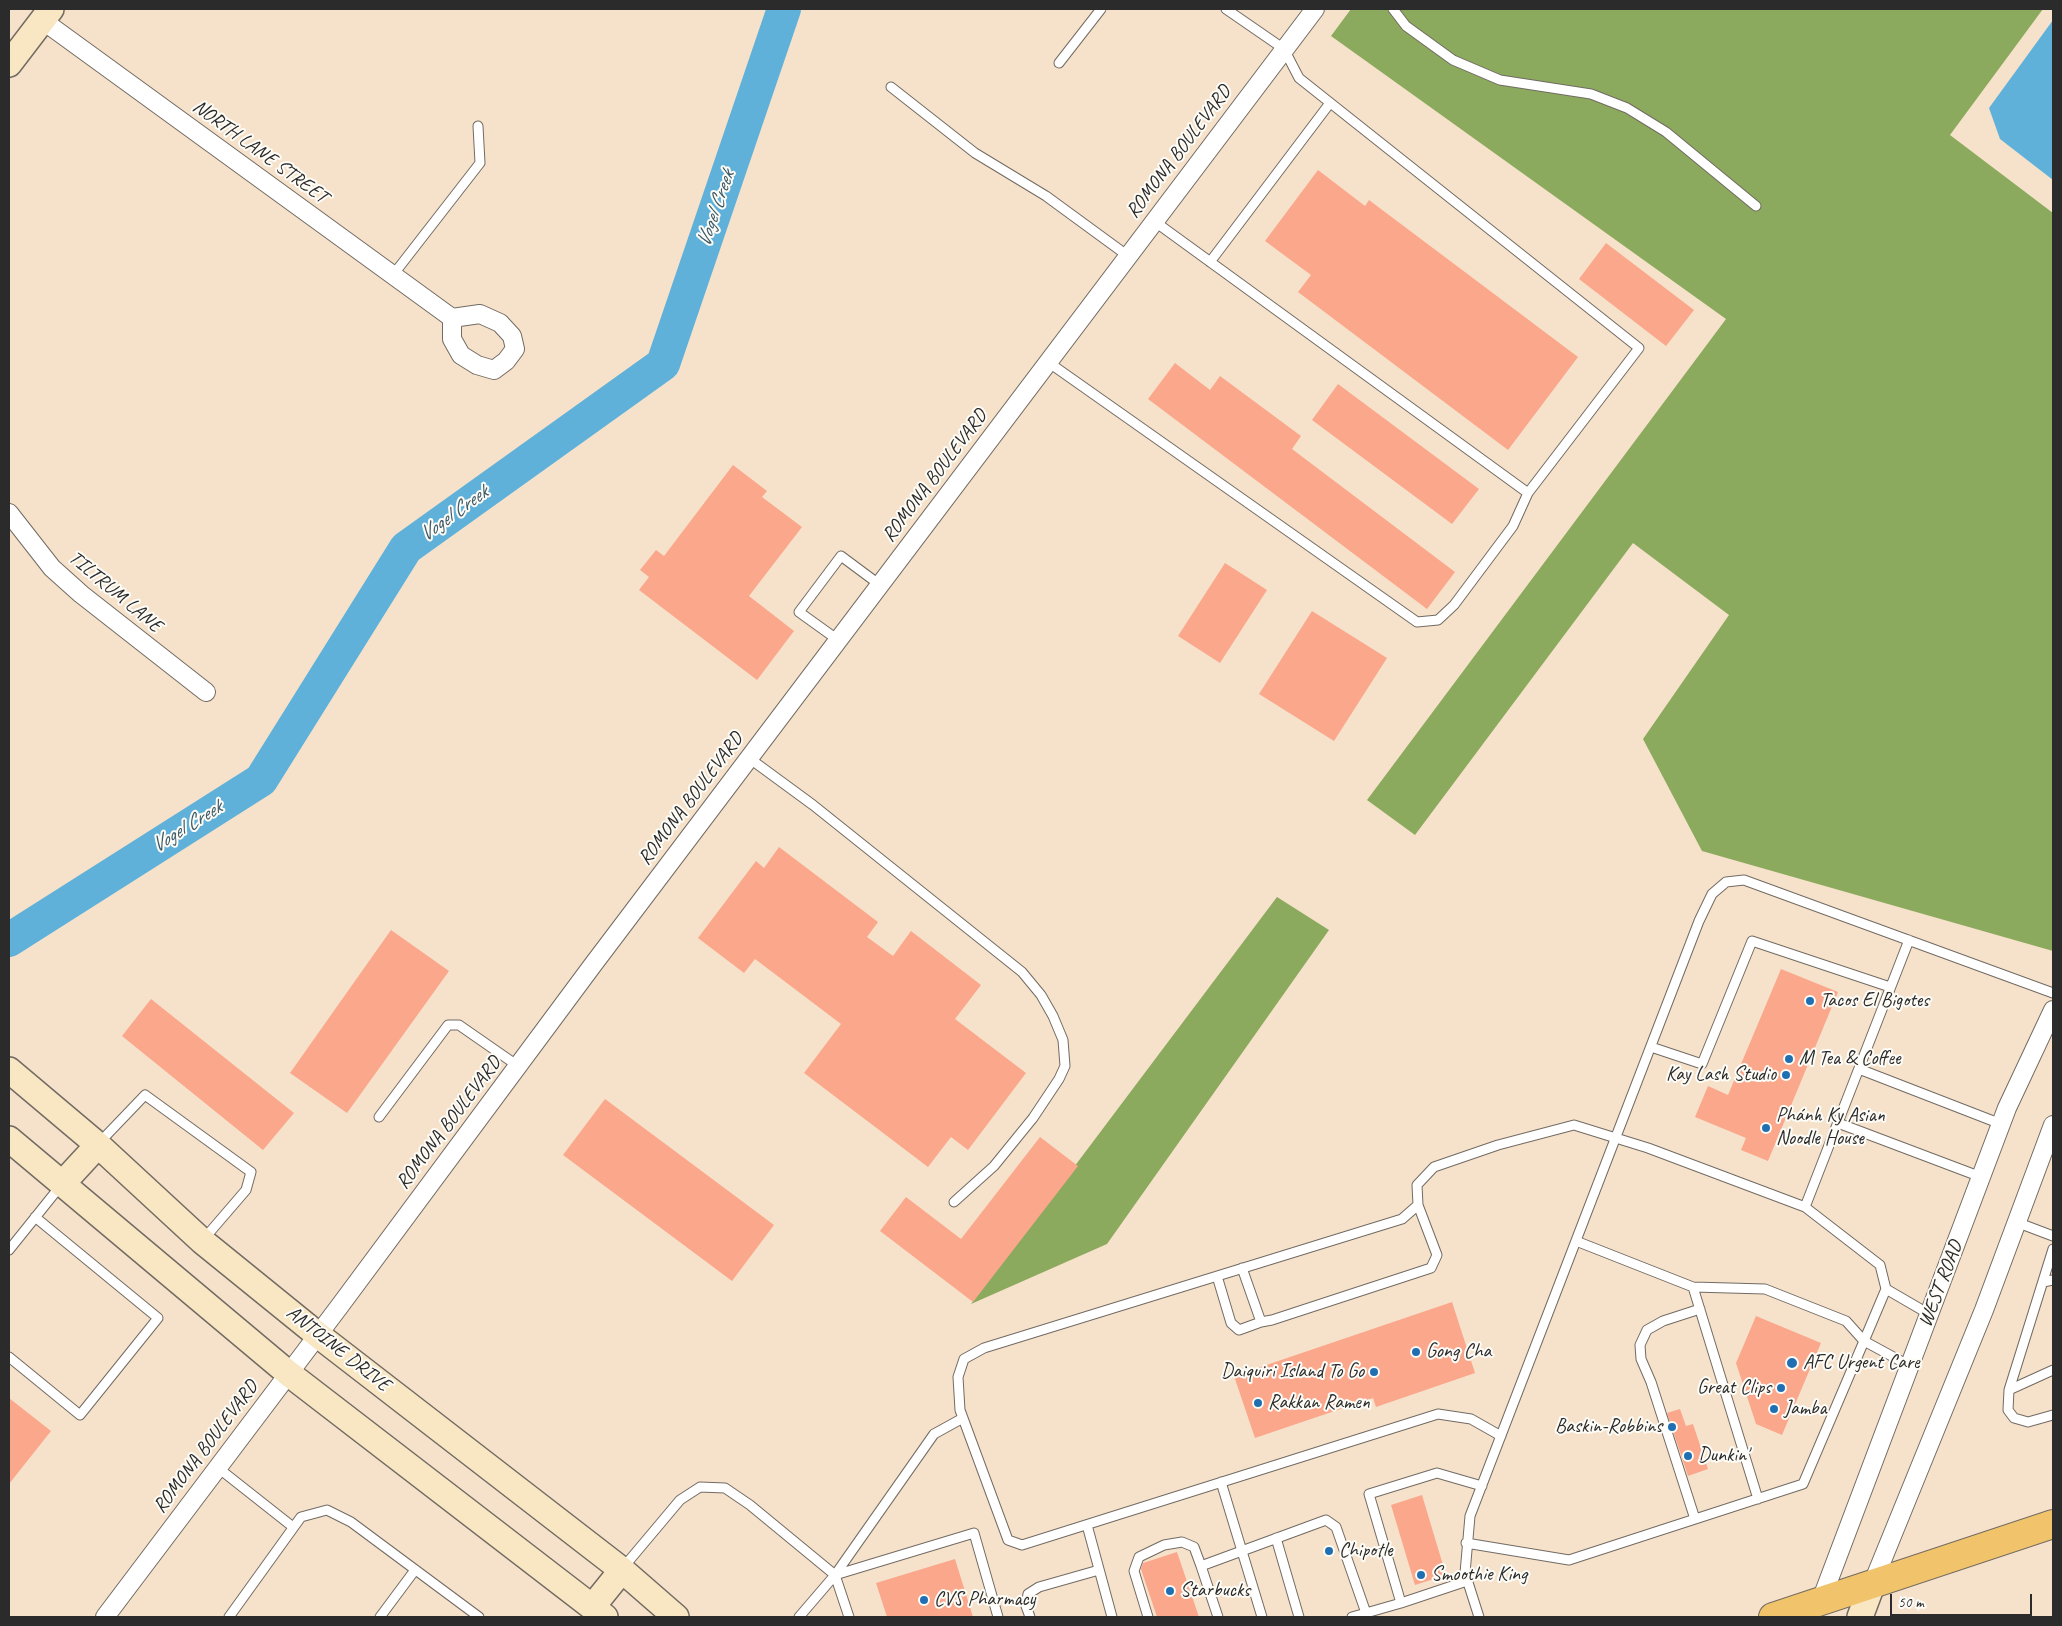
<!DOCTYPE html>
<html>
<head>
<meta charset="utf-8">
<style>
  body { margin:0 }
  #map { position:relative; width:2062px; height:1626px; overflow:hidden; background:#f6e2ca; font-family:Caveat,sans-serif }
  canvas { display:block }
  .frame { position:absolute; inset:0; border:10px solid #2b2b2b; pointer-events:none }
  .scale { position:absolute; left:1890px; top:1594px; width:142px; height:22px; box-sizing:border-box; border:2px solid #2b2b2b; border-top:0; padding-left:6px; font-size:15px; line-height:18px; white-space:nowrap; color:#2b2b2b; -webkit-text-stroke:4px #fdfcf7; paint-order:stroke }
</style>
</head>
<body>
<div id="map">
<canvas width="2062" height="1626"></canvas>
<div class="frame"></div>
<div class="scale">50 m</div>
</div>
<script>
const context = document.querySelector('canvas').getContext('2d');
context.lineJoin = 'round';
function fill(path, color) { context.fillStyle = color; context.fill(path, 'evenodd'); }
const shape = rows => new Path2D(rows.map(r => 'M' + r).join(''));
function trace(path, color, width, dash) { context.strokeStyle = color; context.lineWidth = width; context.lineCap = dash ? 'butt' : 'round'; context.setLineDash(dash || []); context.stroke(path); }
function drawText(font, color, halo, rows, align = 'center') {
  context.font = font + ' Caveat,sans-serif'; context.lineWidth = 4; context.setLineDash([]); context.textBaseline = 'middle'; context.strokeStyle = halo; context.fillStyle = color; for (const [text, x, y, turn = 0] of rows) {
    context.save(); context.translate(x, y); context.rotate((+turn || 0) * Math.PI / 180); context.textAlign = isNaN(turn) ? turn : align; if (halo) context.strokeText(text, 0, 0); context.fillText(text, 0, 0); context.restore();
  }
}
const forest = shape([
  [1351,9,2043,9,1950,135,2053,213,2053,951,1702,851,1643,739,1729,615,1633,543,1415,835,1367,800,1726,319,1331,36],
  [1277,897,1329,930,1107,1244,971,1304]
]);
const water = shape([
  [2053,20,2053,180,2000,139,1989,108]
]);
const river = shape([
  [9,940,261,780,406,548,663,364,784,9]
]);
const building = shape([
  [1318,170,1365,206,1369,200,1578,357,1508,450,1298,292,1311,275,1265,241],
  [1606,243,1694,310,1666,346,1579,279],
  [1175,363,1210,390,1220,376,1301,436,1292,449,1455,572,1427,609,1148,399],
  [1338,384,1479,489,1452,524,1312,420],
  [733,465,767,491,762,497,802,527,749,596,794,631,757,680,639,590,649,577,640,570,656,550,664,556],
  [1225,563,1267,590,1220,663,1178,636],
  [1312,611,1387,658,1334,741,1259,694],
  [779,847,878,922,867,937,893,956,911,931,981,985,955,1019,1026,1073,968,1150,951,1137,928,1167,804,1073,841,1024,755,959,744,973,698,938,756,861,764,868],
  [391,930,449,971,347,1113,290,1073],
  [1781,969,1838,992,1768,1161,1741,1150,1746,1138,1695,1117,1708,1086,1728,1095],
  [151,999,294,1113,263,1150,122,1036],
  [605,1099,774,1225,732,1281,563,1155],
  [1040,1137,1078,1166,973,1302,880,1231,906,1197,961,1239],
  [1452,1302,1475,1373,1376,1407,1373,1398,1255,1438,1234,1376],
  [1756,1316,1821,1343,1782,1435,1756,1424,1736,1363],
  [9,1398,51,1431,9,1484],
  [1680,1409,1686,1426,1693,1424,1708,1469,1688,1476,1667,1413],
  [1422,1495,1446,1575,1415,1585,1391,1505],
  [1177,1552,1199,1617,1157,1617,1141,1569,1143,1563],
  [955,1559,973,1617,887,1617,876,1583]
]);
const lane = shape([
  [1393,9,1406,26,1453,60,1500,80,1591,94,1627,108,1666,132,1756,206],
  [1059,63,1101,9],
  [891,87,975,153,1046,196,1128,256],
  [1154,221,1528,493,1639,348,1299,78,1284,49,1226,9],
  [1210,262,1330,103],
  [393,275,480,163,478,126],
  [1048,362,1417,622,1438,620,1454,605,1513,526,1528,493],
  [838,640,799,612,841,556,880,585],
  [749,758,813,805,1022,972,1041,995,1053,1016,1063,1040,1065,1066,1059,1079,1033,1118,994,1166,954,1202],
  [1651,1047,1702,1064,1752,941,1890,987],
  [1859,1069,2001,1124],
  [379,1117,448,1025,459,1025,518,1066],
  [1838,1123,1981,1177],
  [99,1143,145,1095,251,1172,246,1190,203,1240],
  [1805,1207,1909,940],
  [2016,1222,2053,1236],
  [2053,1249,2009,1390,2008,1410,2014,1418,2028,1422,2053,1415],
  [9,1250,62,1184],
  [1242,1268,1261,1322,1272,1320,1431,1268,1437,1255,1418,1205],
  [1217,1276,1231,1323,1239,1330,1261,1322],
  [2043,1282,2053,1280],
  [1693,1287,1758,1499],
  [1886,1289,1929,1314],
  [9,1357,80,1415,158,1318,35,1217],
  [2009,1390,2053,1370],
  [1501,1436,1471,1419,1438,1414,1022,1545,1008,1540,960,1410,958,1377,964,1359,984,1348,1402,1219,1418,1205,1417,1185,1434,1167,1498,1145,1574,1125,1648,1148,1805,1207,1880,1265,1886,1289,1864,1341,1846,1321,1765,1289,1693,1287,1576,1241],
  [217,1467,293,1527],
  [1221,1482,1262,1617],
  [1695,1519,1651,1382,1641,1359,1640,1345,1647,1330,1663,1321,1700,1309],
  [1087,1525,1112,1617],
  [1276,1538,1299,1617],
  [1466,1543,1569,1560,1803,1484,1864,1341,1910,1366],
  [622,1569,680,1500,700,1487,725,1488,750,1505,835,1575,974,1533,998,1617],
  [835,1575,849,1617],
  [1467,1581,1401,1603,1369,1494,1437,1473,1482,1486],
  [229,1617,301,1517,327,1510,351,1522,479,1617],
  [380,1617,415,1570],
  [799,1617,835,1575,934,1434,963,1418],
  [1030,1617,1026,1606,1028,1594,1039,1587,1099,1570],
  [1148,1617,1134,1571,1139,1557,1164,1545,1182,1542,1194,1547,1201,1566],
  [1218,1617,1201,1566,1326,1520,1336,1527,1366,1613],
  [1352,1617,1401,1603],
  [1479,1617,1465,1573,1470,1516,1699,921,1712,894,1726,882,1744,880,2053,993]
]);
const street = shape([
  [42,20,452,318,480,314,500,323,512,336,515,349,506,361,494,370,477,365,461,355,452,339,452,318],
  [9,513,52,568,81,594,206,692],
  [1872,1585,1984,1310,2053,1125],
  [1820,1603,2007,1108,2053,1010],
  [105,1617,339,1307,592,966,1315,9]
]);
const secondary = shape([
  [9,64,51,9],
  [9,1070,98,1145,202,1241,318,1335,622,1570,676,1617],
  [9,1139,288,1373,605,1617],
  [62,1184,98,1145],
  [593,1606,622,1570],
  [1860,1617,1872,1585]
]);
const primary = shape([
  [1773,1617,2053,1524]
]);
const markers = [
  [1810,1001,5,"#1f6fb2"],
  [1789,1059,5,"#1f6fb2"],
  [1786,1075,5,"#1f6fb2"],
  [1766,1128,5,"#1f6fb2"],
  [1416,1352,5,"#1f6fb2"],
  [1792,1363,6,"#1f6fb2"],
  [1374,1372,5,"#1f6fb2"],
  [1781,1388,5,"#1f6fb2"],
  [1258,1403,5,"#1f6fb2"],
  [1774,1409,5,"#1f6fb2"],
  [1672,1427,5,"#1f6fb2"],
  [1688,1456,5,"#1f6fb2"],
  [1329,1551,5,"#1f6fb2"],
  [1421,1575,5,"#1f6fb2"],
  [1170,1591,5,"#1f6fb2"],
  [924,1600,5,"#1f6fb2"]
];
const streetNames = [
  ["NORTH LANE STREET",260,152,36],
  ["ROMONA BOULEVARD",1179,152,-53],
  ["ROMONA BOULEVARD",935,476,-53],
  ["TILTRUM LANE",115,592,40],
  ["ROMONA BOULEVARD",691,799,-53],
  ["ROMONA BOULEVARD",449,1123,-53],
  ["WEST ROAD",1941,1284,-69],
  ["ANTOINE DRIVE",338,1349,38],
  ["ROMONA BOULEVARD",206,1447,-53]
];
const poiNames = [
  ["Tacos El Bigotes",1820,1001],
  ["M Tea & Coffee",1799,1059],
  ["Kay Lash Studio",1776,1075,"right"],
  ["Phánh Ky Asian",1776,1116],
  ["Noodle House",1776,1139],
  ["Gong Cha",1426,1352],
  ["AFC Urgent Care",1803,1363],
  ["Daiquiri Island To Go",1364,1372,"right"],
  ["Great Clips",1771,1388,"right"],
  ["Rakkan Ramen",1268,1403],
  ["Jamba",1784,1409],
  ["Baskin-Robbins",1662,1427,"right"],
  ["Dunkin'",1698,1456],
  ["Chipotle",1339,1551],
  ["Smoothie King",1431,1575],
  ["Starbucks",1180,1591],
  ["CVS Pharmacy",934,1600]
];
const waterNames = [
  ["Vogel Creek",716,209,-71],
  ["Vogel Creek",454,514,-36],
  ["Vogel Creek",187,827,-32]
];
fill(forest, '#8caa5e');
fill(water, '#5fb1da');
trace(river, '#5fb1da', 34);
fill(building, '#faa78c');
trace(lane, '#726b63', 11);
trace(street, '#726b63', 20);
trace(secondary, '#726b63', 28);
trace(primary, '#726b63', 30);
trace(lane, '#fff', 9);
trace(street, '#fff', 18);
trace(secondary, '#f9e7c3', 25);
trace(primary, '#f1c36a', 28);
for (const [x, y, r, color] of markers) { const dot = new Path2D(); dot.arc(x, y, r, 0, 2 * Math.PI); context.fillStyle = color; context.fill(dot); trace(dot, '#fdfcf7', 2); }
drawText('20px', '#2b2b2b', '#fdfcf7', streetNames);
drawText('20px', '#2b2b2b', '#fdfcf7', poiNames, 'left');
drawText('italic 21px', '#3d5a68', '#fdfcf7', waterNames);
</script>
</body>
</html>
